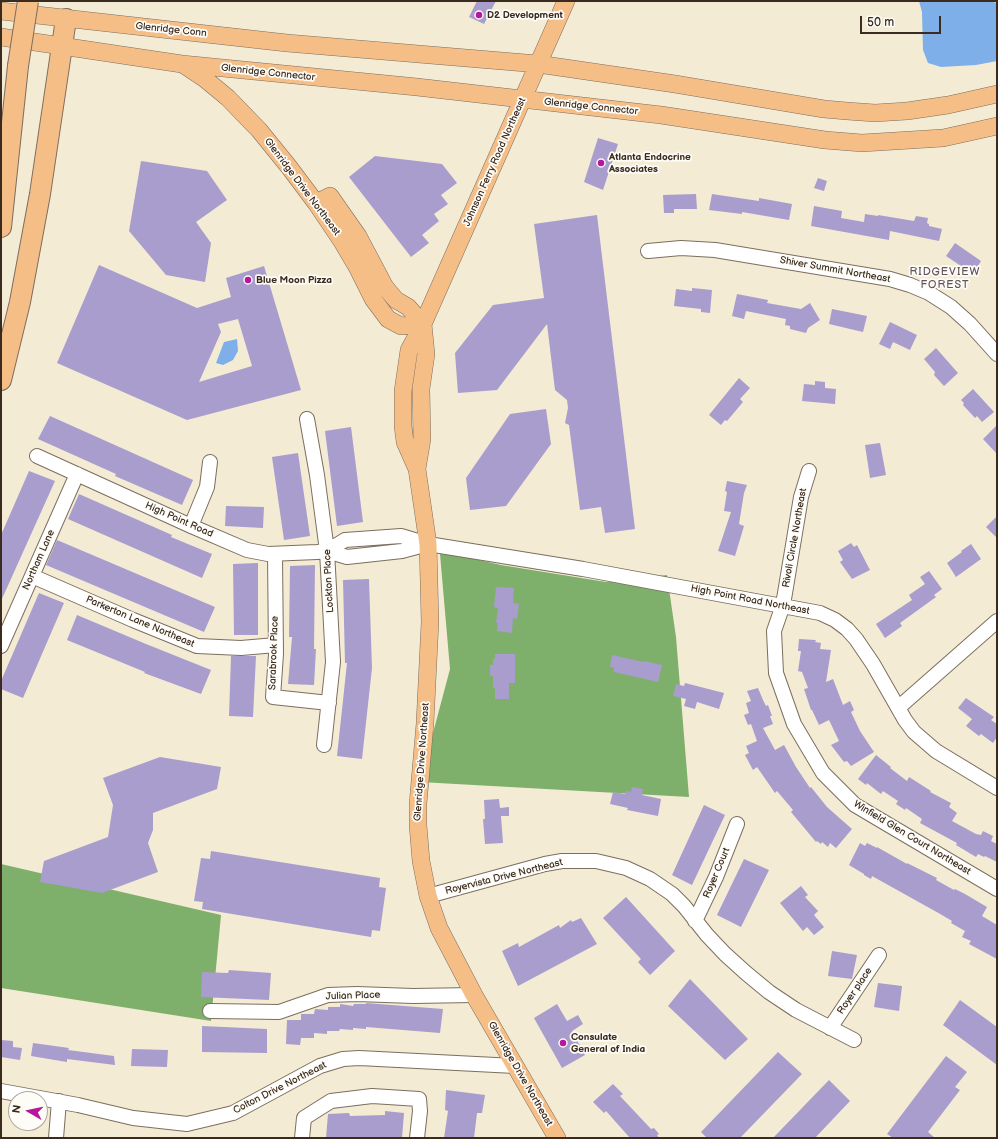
<!DOCTYPE html>
<html>
<head>
<meta charset="utf-8">
<style>
  body { margin:0 }
  #map { position:relative; width:998px; height:1139px; overflow:hidden; background:#f4ebd5; font-family:"Balsamiq Sans",sans-serif }
  canvas { display:block }
  .frame { position:absolute; inset:0; border:2px solid #3b2a1e; pointer-events:none }
  .north { position:absolute; left:8px; top:1091px; width:40px; height:40px; box-sizing:border-box; background:#fdfcf7; border:1px solid #afa8a0; border-radius:50%; rotate:279deg; font-size:11px; font-weight:700; line-height:16px; text-align:center; color:#3b2a1e }
  .north::after { content:''; display:block; margin:auto; width:14px; height:18px; background:#b5179e; clip-path:polygon(50% 0,100% 100%,50% 72%,0 100%) }
  .scale { position:absolute; left:860px; top:16px; width:81px; height:18px; box-sizing:border-box; border:2px solid #3b2a1e; border-top:0; padding-left:5px; font-size:12px; line-height:14px; white-space:nowrap; color:#3b2a1e; -webkit-text-stroke:3px #fdfcf7; paint-order:stroke }
</style>
</head>
<body>
<div id="map">
<canvas width="998" height="1139"></canvas>
<div class="frame"></div>
<div class="north">N</div>
<div class="scale">50 m</div>
</div>
<script>
const context = document.querySelector('canvas').getContext('2d');
context.lineJoin = 'round';
function fill(path, color) { context.fillStyle = color; context.fill(path, 'evenodd'); }
const shape = rows => new Path2D(rows.map(r => 'M' + r).join(''));
function trace(path, color, width, dash) { context.strokeStyle = color; context.lineWidth = width; context.lineCap = dash ? 'butt' : 'round'; context.setLineDash(dash || []); context.stroke(path); }
function drawText(font, color, halo, rows, align = 'center') {
  context.font = font + ' "Balsamiq Sans",sans-serif'; context.lineWidth = 3.5; context.setLineDash([]); context.textBaseline = 'middle'; context.strokeStyle = halo; context.fillStyle = color; for (const [text, x, y, turn = 0] of rows) {
    context.save(); context.translate(x, y); context.rotate((+turn || 0) * Math.PI / 180); context.textAlign = isNaN(turn) ? turn : align; if (halo) context.strokeText(text, 0, 0); context.fillText(text, 0, 0); context.restore();
  }
}
const forest = shape([
  [440,554,457,555,501,565,606,582,667,575,676,637,689,797,420,782,450,669],
  [1,864,221,915,211,1021,1,988]
]);
const water = shape([
  [919,1,989,1,997,3,997,61,976,65,941,67,928,63,923,50,922,12],
  [237,339,238,351,233,360,223,365,216,363,224,342]
]);
const building = shape([
  [477,1,496,1,484,24,469,17],
  [598,138,618,144,603,190,584,182],
  [375,156,442,164,457,183,441,195,448,204,434,214,439,221,422,235,429,243,411,257,349,177],
  [141,161,207,171,227,200,196,222,211,243,205,282,166,275,129,231],
  [818,178,827,181,824,191,814,188],
  [696,194,697,209,674,209,674,213,664,213,663,195],
  [712,194,759,201,759,198,792,204,789,220,742,212,742,214,709,210],
  [814,206,842,211,841,218,864,222,865,214,878,216,878,215,914,221,916,216,928,218,927,223,929,224,929,226,942,229,939,241,890,231,889,240,811,226],
  [597,215,635,529,605,533,601,507,580,510,569,425,565,423,568,408,567,400,555,390,547,324,497,390,458,393,455,353,493,305,544,298,534,224],
  [955,243,981,261,973,274,946,256],
  [99,265,197,308,231,297,226,278,264,266,301,390,187,420,57,363],
  [238,319,252,366,199,382,221,332,218,324],
  [692,288,712,290,710,313,701,312,701,309,674,306,676,289,692,291],
  [737,294,768,300,767,303,801,309,810,303,820,320,808,328,806,333,790,329,790,326,785,325,786,319,746,311,744,319,732,316],
  [832,309,867,316,863,332,829,324],
  [890,322,917,335,910,350,893,342,890,349,879,344],
  [936,348,958,373,944,386,934,375,935,372,924,359],
  [739,378,750,388,740,399,743,402,727,421,725,420,721,425,709,415],
  [815,381,825,382,825,388,836,389,835,404,802,401,804,384,815,385],
  [973,389,994,412,982,422,977,416,975,418,963,405,964,403,961,400],
  [546,409,551,444,506,506,470,510,466,478,510,414],
  [50,416,193,480,182,505,115,476,116,474,38,439],
  [997,425,997,454,983,439],
  [351,427,363,522,337,526,325,431],
  [880,443,886,475,870,478,865,445],
  [298,453,310,536,284,540,272,457],
  [29,471,55,481,1,601,1,535],
  [727,481,747,485,744,493,739,524,744,526,735,556,718,551,731,512,724,511,727,492,725,491],
  [79,494,172,535,171,537,212,554,202,578,68,519],
  [226,506,264,507,263,528,225,526],
  [997,516,997,538,986,527],
  [57,540,215,607,204,632,46,565],
  [851,543,854,547,857,545,870,570,852,579,840,562,843,560,838,551],
  [971,544,981,559,956,577,947,563,962,552,961,551],
  [258,563,258,635,234,635,233,564],
  [315,565,314,649,316,649,314,685,288,684,292,637,289,637,290,566],
  [929,571,942,589,934,595,936,597,900,623,902,626,885,638,876,624,912,600,909,595,925,584,920,577],
  [369,579,372,668,362,759,337,756,347,663,345,663,343,580],
  [496,587,514,588,513,603,519,604,517,619,513,618,512,633,497,631,498,623,496,623,498,608,494,607],
  [39,593,64,603,23,698,1,689,1,681],
  [77,615,146,644,211,670,201,694,144,673,145,672,67,640],
  [799,639,816,640,815,642,821,643,820,649,831,650,826,682,833,679,843,705,850,701,854,710,851,712,860,731,874,752,851,766,847,761,844,762,831,745,839,741,829,720,819,725,812,710,811,710,804,689,808,688,802,672,798,671,801,651,798,651],
  [495,654,515,654,515,683,509,683,509,699,495,699,495,688,493,688,493,676,490,676,490,665,493,665,493,658,495,659],
  [612,655,644,662,644,661,662,665,658,682,614,672,614,668,610,667],
  [231,656,256,656,253,717,229,716],
  [685,683,724,693,719,709,697,702,695,709,684,706,686,699,673,696,676,684,684,686],
  [758,688,763,700,766,706,768,705,772,716,770,716,773,724,763,728,775,750,784,745,796,767,810,788,811,787,827,807,852,829,836,848,830,843,828,847,822,842,821,844,817,841,816,842,791,812,793,810,777,791,775,793,757,767,753,770,745,755,749,753,746,746,757,741,751,724,748,725,744,715,749,713,746,703,751,701,747,691],
  [966,698,994,717,991,720,997,724,997,737,993,743,981,734,979,736,966,726,972,719,958,708],
  [876,755,891,767,890,768,907,781,909,777,931,791,930,792,951,803,949,807,957,813,952,821,976,834,981,835,983,831,993,836,991,841,997,844,997,862,985,856,984,857,978,854,976,857,956,845,957,843,920,823,922,819,906,808,905,810,896,804,898,801,883,791,881,794,867,783,866,785,858,779],
  [160,757,221,767,217,789,153,813,153,830,148,843,158,872,102,893,40,882,44,861,108,837,113,805,103,778],
  [632,787,643,789,642,795,661,799,658,816,627,810,628,808,610,804,613,792,625,794,626,791,631,792],
  [499,799,500,808,509,807,509,816,501,816,503,843,485,844,483,819,485,819,484,800],
  [704,805,725,815,692,885,672,875],
  [860,843,865,846,867,843,877,848,877,847,907,864,907,863,937,878,936,880,954,890,955,889,965,894,987,907,982,916,997,925,997,959,969,944,971,941,962,937,965,931,951,923,952,921,942,915,872,876,871,879,864,875,864,874,849,865],
  [211,851,380,878,379,887,386,888,380,931,372,930,371,937,202,909,203,902,194,901,201,858,210,859],
  [744,859,769,870,741,927,717,915],
  [801,886,808,895,805,897,818,911,814,915,824,927,814,935,807,927,803,931,780,903],
  [626,897,675,951,650,975,638,962,641,959,603,918],
  [581,918,597,944,518,986,502,951,518,943,519,947,559,925,560,928,571,920,572,922],
  [832,951,857,955,852,979,828,976],
  [229,970,271,973,269,1000,201,997,202,972,228,973],
  [690,979,748,1039,725,1060,668,1006],
  [878,983,902,986,899,1011,874,1007],
  [960,1000,997,1027,997,1065,943,1025],
  [366,1003,443,1009,440,1033,366,1027,366,1029,353,1028,353,1030,340,1029,339,1031,327,1031,327,1034,314,1033,314,1038,301,1038,300,1045,286,1044,287,1020,301,1020,301,1014,314,1014,315,1009,328,1010,328,1007,340,1007,340,1004,353,1006,354,1004,366,1004],
  [557,1004,567,1021,578,1015,583,1024,572,1031,585,1055,562,1068,534,1018],
  [202,1026,267,1029,267,1053,202,1052],
  [1,1040,13,1041,13,1047,22,1048,20,1060,1,1057],
  [33,1043,69,1048,68,1050,114,1056,115,1065,67,1059,67,1062,31,1056],
  [132,1049,168,1050,167,1067,131,1066],
  [778,1052,802,1074,740,1138,707,1138,701,1132],
  [946,1056,967,1072,955,1087,960,1090,928,1132,935,1138,893,1138,887,1134],
  [829,1080,850,1101,815,1138,773,1138],
  [613,1084,623,1094,620,1096,651,1129,654,1128,659,1134,657,1135,659,1138,630,1138,606,1111,604,1113,593,1102],
  [446,1090,485,1095,482,1113,477,1113,474,1138,444,1138,448,1111,445,1110],
  [385,1111,404,1113,402,1138,326,1138,328,1114,349,1113,350,1116,385,1115]
]);
const minor = shape([
  [648,251,681,248,715,250,890,279,910,285,929,293,951,307,970,324,997,354],
  [307,419,317,475,327,551,333,662,324,745],
  [37,456,191,526,247,550,268,554,317,552,327,551,345,540,401,536,428,544,583,569,820,613,835,620,847,629,856,639,873,664,905,720,914,732,936,751,997,788],
  [809,471,801,497,783,605,774,631,776,673,794,724,823,773,855,805,997,889],
  [191,526,207,487,210,462],
  [327,551,347,557,402,551,428,544],
  [275,554,276,654,273,697,329,703],
  [32,576,133,620,197,646,241,648,276,645],
  [1,646,77,474],
  [898,708,997,621],
  [428,896,545,864,562,861,596,861,626,868,650,879,672,894,684,906,707,935,725,954,746,973,769,992,796,1010,854,1040],
  [695,921,716,877,737,824],
  [210,1011,279,1012,328,995,357,994,413,996,474,995],
  [830,1028,879,955],
  [1,1091,78,1105,133,1118,187,1124,233,1113,320,1066,343,1059,359,1058,515,1066],
  [56,1138,59,1101],
  [302,1138,304,1118,331,1101,372,1096,419,1099,420,1111,417,1138]
]);
const major = shape([
  [1,11,287,43,538,64,675,84,824,109,847,111,875,113,907,111,948,105,997,94],
  [1,37,182,64,417,87,661,115,825,140,862,143,943,138,997,126],
  [184,65,205,79,228,98,259,130,289,167,316,203,341,240,357,267,373,299,388,319,401,326,423,324],
  [316,203,330,196,358,236,385,287,396,300,408,307,423,324],
  [423,324,426,354,421,389,422,439,417,469,428,544,430,622,425,723,418,804,418,825,421,861,428,896,439,928,474,995,557,1138],
  [417,469,405,442,403,426,403,391,409,350,423,324,566,1]
]);
const highway = shape([
  [1,227,18,66],
  [1,380,20,302,40,194,66,19]
]);
const highwayBridge = shape([
  [18,66,28,1]
]);
const markers = [
  [479,15,4,"#b5179e"],
  [601,163,4,"#b5179e"],
  [248,280,4,"#b5179e"],
  [563,1043,4,"#b5179e"]
];
const poiNames = [
  ["D2 Development",487,15],
  ["Atlanta Endocrine",609,157],
  ["Associates",609,169],
  ["Blue Moon Pizza",256,280],
  ["Consulate",571,1037],
  ["General of India",571,1049]
];
const streetNames = [
  ["Glenridge Conn",171,30,6],
  ["Glenridge Connector",268,73,6],
  ["Glenridge Connector",591,107,6],
  ["Johnson Ferry Road Northeast",495,162,-66],
  ["Glenridge Drive Northeast",302,187,53],
  ["Shiver Summit Northeast",835,270,10],
  ["High Point Road",179,520,24],
  ["Rivoli Circle Northeast",795,538,-80],
  ["Northam Lane",39,560,-66],
  ["Lockton Place",329,581,-93],
  ["High Point Road Northeast",750,600,11],
  ["Parkerton Lane Northeast",140,622,23],
  ["Sarabrook Place",274,653,-88],
  ["Glenridge Drive Northeast",422,762,-86],
  ["Winfield Glen Court Northeast",912,838,31],
  ["Royer Court",717,873,-67],
  ["Royervista Drive Northeast",504,877,-14],
  ["Royer place",855,991,-56],
  ["Julian Place",353,996,-2],
  ["Glenridge Drive Northeast",520,1074,60],
  ["Colton Drive Northeast",280,1088,-27]
];
const neighbourhoodNames = [
  ["RIDGEVIEW",945,272],
  ["FOREST",945,285]
];
fill(forest, '#7eb06c');
fill(water, '#7eafe9');
fill(building, '#a89dcc');
trace(minor, '#7c6e5e', 16);
trace(major, '#7c6e5e', 18);
trace(highway, '#7c6e5e', 22);
trace(minor, '#fff', 14);
trace(major, '#f6be87', 17);
trace(highway, '#f6be87', 20);
trace(highwayBridge, '#7c6e5e', 22, []);
trace(highwayBridge, '#f6be87', 20);
for (const [x, y, r, color] of markers) { const dot = new Path2D(); dot.arc(x, y, r, 0, 2 * Math.PI); context.fillStyle = color; context.fill(dot); trace(dot, '#fdfcf7', 1.5); }
drawText('bold 10px', '#3b2a1e', '#fdfcf7', poiNames, 'left');
drawText('10px', '#3b2a1e', '#fdfcf7', streetNames);
context.letterSpacing = '1px';
drawText('11px', '#61525b', '#fdfcf7', neighbourhoodNames);
context.letterSpacing = '0px';
</script>
</body>
</html>
